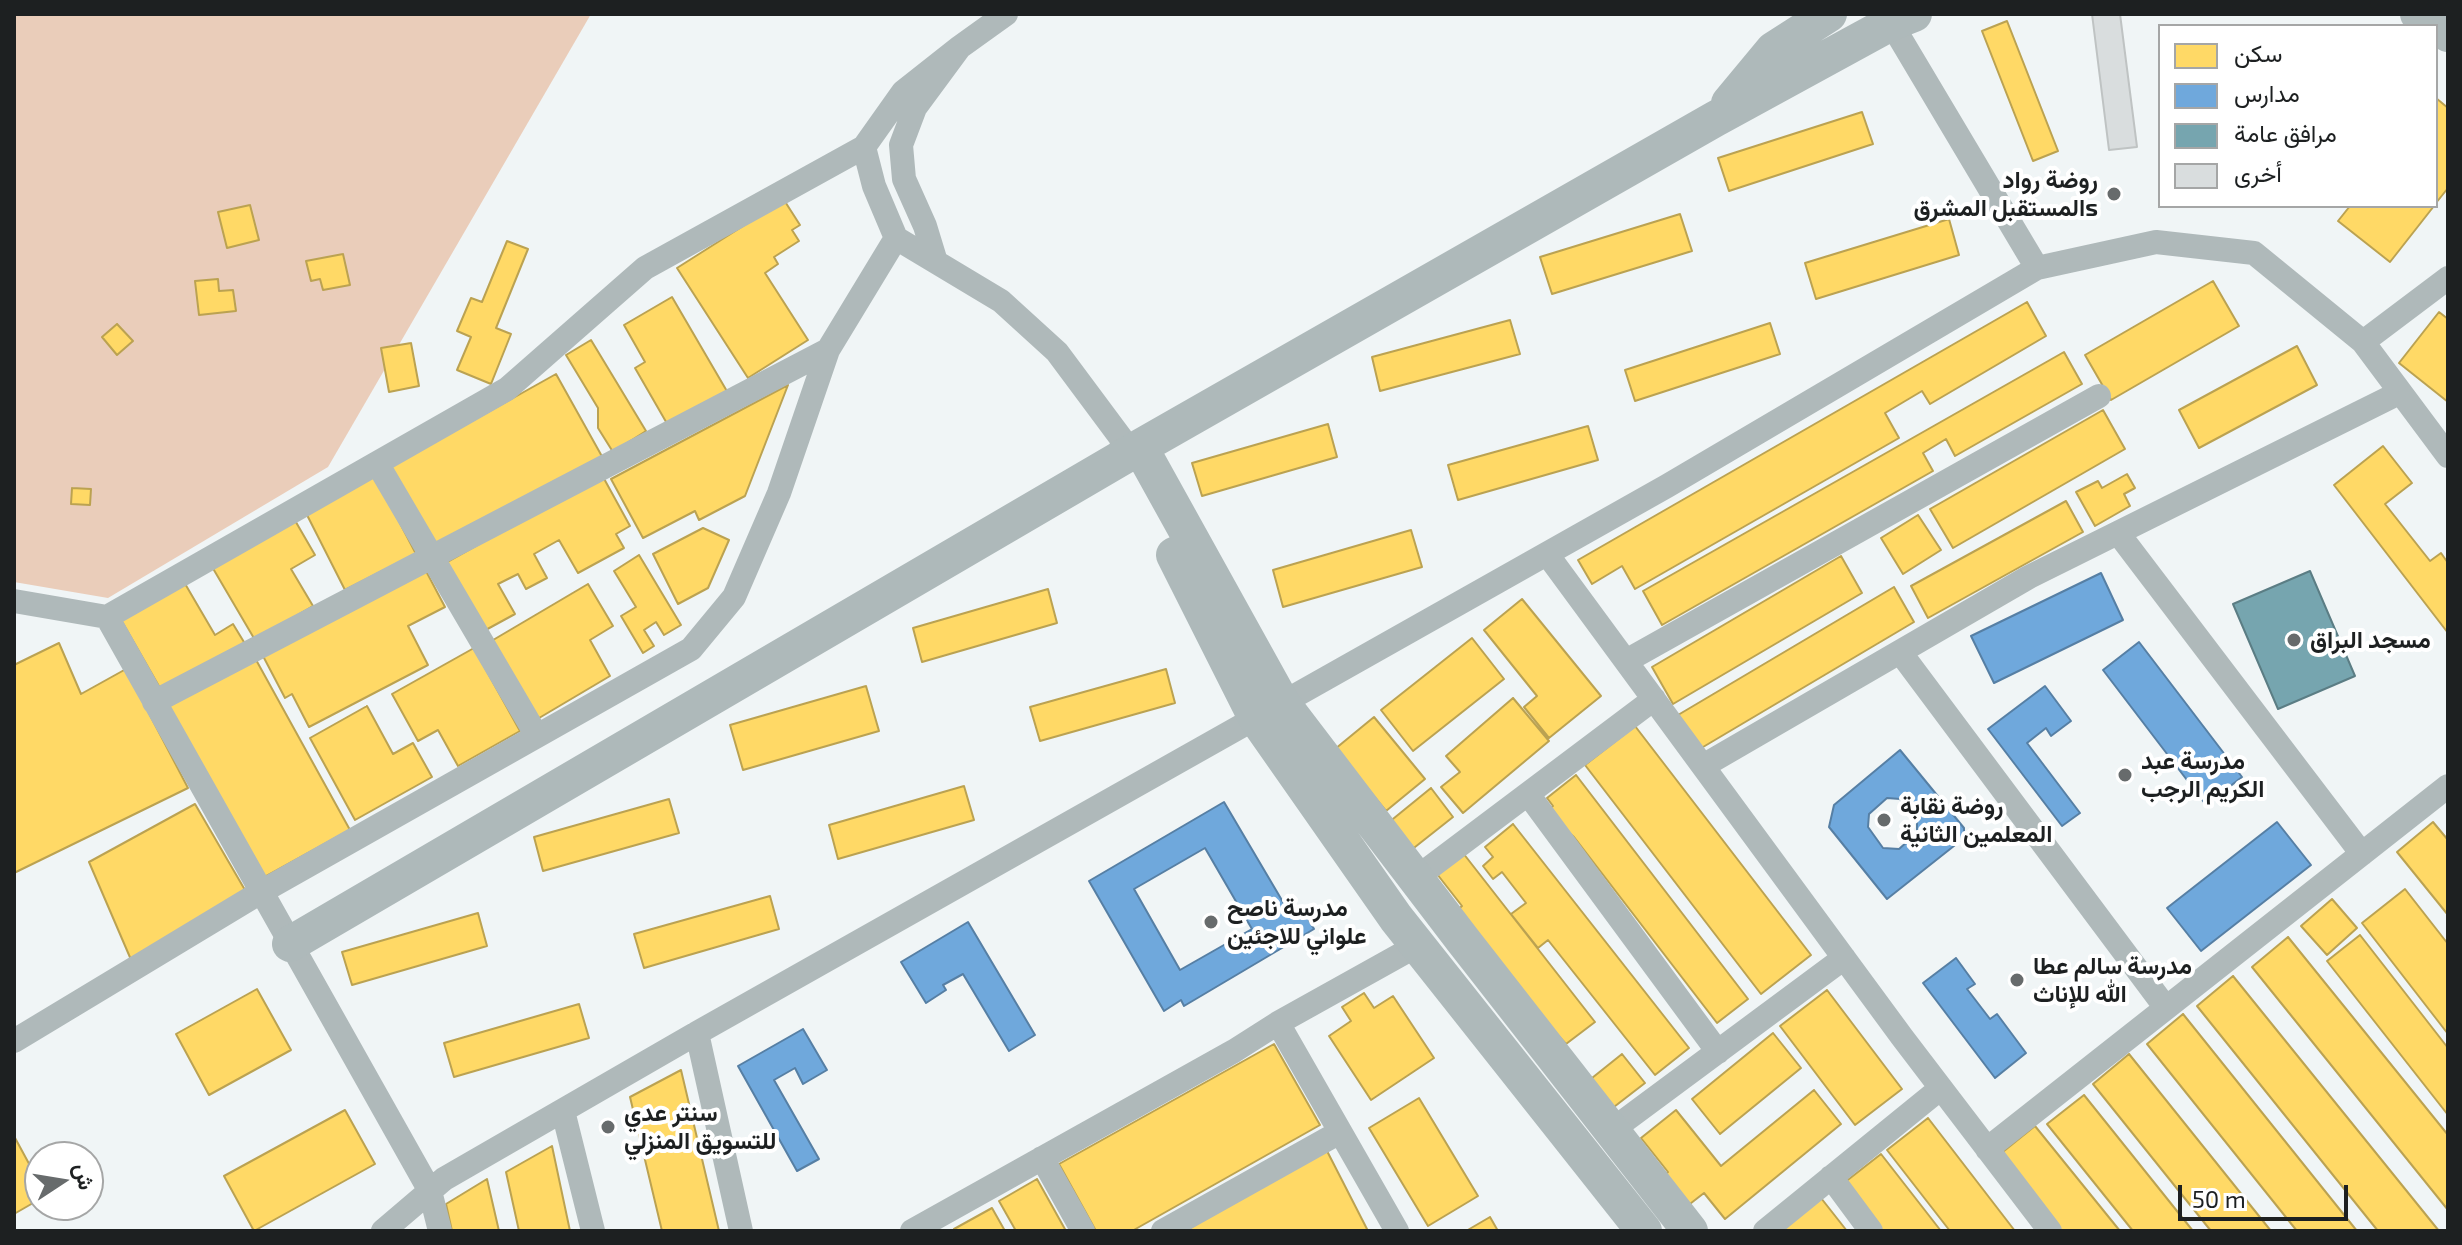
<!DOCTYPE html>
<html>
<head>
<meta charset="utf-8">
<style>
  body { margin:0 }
  #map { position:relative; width:2462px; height:1245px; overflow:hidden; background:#f0f5f6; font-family:"Exo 2",Vazirmatn,sans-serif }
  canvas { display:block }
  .frame { position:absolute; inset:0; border:16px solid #1d2021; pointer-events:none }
  .legend { position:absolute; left:2158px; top:24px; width:280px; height:184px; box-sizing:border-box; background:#fff; border:2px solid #a5a6a6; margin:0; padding:10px 14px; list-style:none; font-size:24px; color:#1d2021 }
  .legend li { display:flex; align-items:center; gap:16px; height:40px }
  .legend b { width:40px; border:2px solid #a5a6a6 }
  .north { position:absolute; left:24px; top:1141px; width:80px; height:80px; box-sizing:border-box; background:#fff; border:2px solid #a5a6a6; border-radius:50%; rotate:78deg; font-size:22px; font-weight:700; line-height:32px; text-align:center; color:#1d2021 }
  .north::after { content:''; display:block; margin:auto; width:28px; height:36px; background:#676b6c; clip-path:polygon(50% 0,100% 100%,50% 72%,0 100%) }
  .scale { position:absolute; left:2178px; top:1185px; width:170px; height:36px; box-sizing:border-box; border:4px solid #1d2021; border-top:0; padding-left:10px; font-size:24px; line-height:28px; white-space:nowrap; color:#1d2021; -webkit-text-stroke:6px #fff; paint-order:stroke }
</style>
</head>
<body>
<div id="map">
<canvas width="2462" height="1245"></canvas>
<div class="frame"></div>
<ul class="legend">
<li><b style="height:22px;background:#ffd966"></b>سكن</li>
<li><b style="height:22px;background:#6fa8dc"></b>مدارس</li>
<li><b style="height:22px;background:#76a5af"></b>مرافق عامة</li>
<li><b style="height:22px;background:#d9ddde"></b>أخرى</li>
</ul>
<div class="north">ش</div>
<div class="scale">50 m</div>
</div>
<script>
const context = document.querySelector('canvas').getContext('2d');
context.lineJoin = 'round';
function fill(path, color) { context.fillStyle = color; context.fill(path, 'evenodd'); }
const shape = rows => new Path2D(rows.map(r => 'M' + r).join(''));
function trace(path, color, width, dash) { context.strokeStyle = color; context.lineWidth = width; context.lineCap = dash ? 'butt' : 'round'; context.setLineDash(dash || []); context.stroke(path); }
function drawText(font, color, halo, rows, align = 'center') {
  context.font = font + ' "Exo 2",Vazirmatn,sans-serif'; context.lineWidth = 8; context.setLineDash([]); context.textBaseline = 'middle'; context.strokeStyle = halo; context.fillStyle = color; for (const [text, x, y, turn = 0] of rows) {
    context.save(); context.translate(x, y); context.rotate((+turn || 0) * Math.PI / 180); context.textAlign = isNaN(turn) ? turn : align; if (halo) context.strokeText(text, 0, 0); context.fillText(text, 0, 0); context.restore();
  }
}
const forest = shape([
  [14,14,591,14,328,467,108,598,14,582]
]);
const homes = shape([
  [2007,21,2058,151,2033,161,1982,31,2007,21],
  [2436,98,2448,108,2448,188,2436,203,2436,98],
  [1862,112,1873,144,1729,191,1718,158,1862,112],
  [784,200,800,225,792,230,799,241,774,257,778,264,765,273,808,340,748,378,677,268,784,200],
  [250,205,259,240,227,248,218,212,250,205],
  [2350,206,2434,206,2390,262,2338,221,2350,206],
  [1680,214,1692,251,1552,294,1540,257,1680,214],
  [1949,219,1959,255,1816,299,1805,263,1949,219],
  [507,241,528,249,496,328,511,334,491,384,457,370,471,337,457,331,471,298,482,302,507,241],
  [343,254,350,285,323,290,320,279,311,281,306,261,343,254],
  [218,279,219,291,233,290,236,311,199,315,195,281,218,279],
  [2213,281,2239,326,2111,400,2085,355,2213,281],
  [672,297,728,393,669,427,635,368,645,362,624,325,672,297],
  [2027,302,2046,336,1930,404,1922,391,1885,413,1899,438,1635,589,1622,566,1592,584,1578,560,2027,302],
  [2439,312,2448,319,2448,402,2399,363,2439,312],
  [1510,320,1520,354,1380,391,1372,357,1510,320],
  [1770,323,1780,354,1635,401,1625,370,1770,323],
  [117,324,133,341,117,355,102,337,117,324],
  [591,340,646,431,613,452,598,428,598,408,566,355,591,340],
  [411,343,419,386,389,392,381,348,411,343],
  [2297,346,2317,385,2199,448,2179,410,2297,346],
  [2064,352,2082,384,1955,456,1946,439,1923,453,1933,471,1662,625,1643,591,2064,352],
  [556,374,604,460,435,553,388,468,556,374],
  [788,385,745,496,699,520,695,511,643,538,611,479,788,385],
  [2103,410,2125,449,1953,548,1930,509,2103,410],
  [1328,424,1337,457,1202,496,1192,463,1328,424],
  [1588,426,1598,460,1458,500,1448,465,1588,426],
  [2383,446,2412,483,2385,504,2430,561,2441,553,2448,563,2448,633,2334,485,2383,446],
  [2127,474,2135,488,2124,494,2130,506,2095,526,2076,492,2098,481,2102,488,2127,474],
  [375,475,416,554,345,590,305,511,375,475],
  [602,475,630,526,616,534,624,548,578,573,559,540,534,554,547,578,526,589,518,574,498,584,515,614,482,632,444,564,602,475],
  [72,488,91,489,90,505,71,504,72,488],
  [2066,501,2083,532,1928,618,1911,586,2066,501],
  [1918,515,1941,550,1903,574,1881,538,1918,515],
  [293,517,315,555,291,569,313,606,255,640,211,565,293,517],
  [703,528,729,540,708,588,678,604,653,554,703,528],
  [1411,530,1422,567,1283,607,1273,570,1411,530],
  [639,555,681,625,664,635,656,622,644,630,654,646,643,653,621,616,636,607,614,571,639,555],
  [1841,556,1862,593,1673,704,1652,667,1841,556],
  [426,571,445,607,408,626,428,665,309,727,292,694,285,698,263,656,426,571],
  [184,582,215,635,233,624,247,647,164,695,121,620,184,582],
  [588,584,613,626,590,640,610,676,534,721,488,643,588,584],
  [1894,587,1914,622,1698,750,1678,715,1894,587],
  [1048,589,1057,623,922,662,913,628,1048,589],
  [1522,599,1601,696,1549,738,1524,707,1537,696,1484,630,1522,599],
  [1472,638,1504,679,1413,751,1381,710,1472,638],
  [59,643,81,694,126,669,188,788,14,873,14,665,59,643],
  [474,648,520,731,458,766,438,730,418,741,392,694,474,648],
  [255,658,350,830,261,879,167,707,255,658],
  [1166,669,1175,703,1040,741,1030,707,1166,669],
  [866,686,879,731,743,770,730,725,866,686],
  [1513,698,1549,741,1463,813,1441,787,1460,772,1446,756,1513,698],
  [367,706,393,754,413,743,432,777,355,820,310,738,367,706],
  [1374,717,1425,779,1386,811,1335,749,1374,717],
  [1635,726,1811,955,1761,994,1585,765,1635,726],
  [1576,775,1748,999,1717,1023,1574,837,1545,812,1553,806,1547,798,1576,775],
  [964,786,974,820,838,859,829,825,964,786],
  [1431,788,1453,817,1410,851,1388,823,1431,788],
  [669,799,679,833,543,871,534,837,669,799],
  [195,804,245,890,132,962,89,862,195,804],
  [2433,822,2448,840,2448,915,2397,852,2433,822],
  [1513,824,1689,1048,1655,1075,1548,940,1538,948,1511,914,1526,903,1502,872,1493,879,1483,866,1493,857,1485,847,1513,824],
  [1463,853,1595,1022,1566,1044,1449,917,1462,906,1437,874,1463,853],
  [2405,889,2448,944,2448,1034,2362,923,2405,889],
  [770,896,779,929,644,968,634,934,770,896],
  [2332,899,2357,928,2327,955,2301,926,2332,899],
  [478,913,487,946,352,985,342,952,478,913],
  [2360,935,2448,1048,2448,1115,2327,961,2360,935],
  [2288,937,2448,1135,2448,1210,2252,967,2288,937],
  [2233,976,2439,1231,2378,1231,2197,1006,2233,976],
  [257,989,291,1050,209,1095,176,1034,257,989],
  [1827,990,1902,1089,1855,1125,1780,1026,1827,990],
  [1364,993,1374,1008,1393,996,1434,1058,1371,1100,1329,1036,1351,1021,1342,1007,1364,993],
  [579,1004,589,1038,454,1077,444,1043,579,1004],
  [2183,1014,2357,1231,2297,1231,2147,1044,2183,1014],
  [1773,1033,1801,1068,1720,1134,1692,1099,1773,1033],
  [1274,1044,1320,1125,1132,1231,1096,1231,1059,1164,1274,1044],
  [1622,1054,1645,1083,1610,1110,1587,1082,1622,1054],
  [2129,1054,2271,1231,2211,1231,2093,1084,2129,1054],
  [681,1070,719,1231,662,1231,630,1097,681,1070],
  [1814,1090,1841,1124,1725,1219,1704,1193,1686,1207,1662,1177,1668,1172,1641,1138,1676,1110,1721,1166,1814,1090],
  [2084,1095,2193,1231,2133,1231,2047,1124,2084,1095],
  [1419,1098,1478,1196,1428,1226,1369,1128,1419,1098],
  [345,1110,375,1164,254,1231,224,1176,345,1110],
  [1928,1118,2015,1231,1950,1231,1887,1150,1928,1118],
  [2035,1126,2120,1231,2060,1231,1999,1155,2035,1126],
  [14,1136,40,1184,40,1199,14,1214,14,1136],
  [552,1146,570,1231,519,1231,506,1172,552,1146],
  [1326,1149,1368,1231,1185,1231,1326,1149],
  [1881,1154,1941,1231,1875,1231,1840,1186,1881,1154],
  [487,1179,499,1231,452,1231,446,1204,487,1179],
  [1037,1179,1066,1231,1016,1231,999,1201,1037,1179],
  [1821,1198,1847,1231,1781,1231,1821,1198],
  [992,1208,1005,1231,955,1231,954,1229,992,1208],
  [1490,1217,1498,1231,1466,1231,1490,1217]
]);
const schools = shape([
  [2101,573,2123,620,1994,683,1971,636,2101,573],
  [2139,642,2242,777,2206,805,2103,670,2139,642],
  [2045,686,2071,721,2051,736,2046,728,2027,743,2080,813,2062,826,1988,729,2045,686],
  [1900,750,1964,828,1964,838,1887,899,1829,827,1834,805,1900,750],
  [1887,798,1900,799,1917,820,1917,833,1899,849,1883,848,1868,827,1869,814,1887,798],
  [1224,802,1293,919,1305,913,1314,929,1184,1006,1181,1000,1164,1011,1089,881,1224,802],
  [1205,848,1252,929,1180,970,1134,889,1205,848],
  [2277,822,2311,865,2201,951,2167,908,2277,822],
  [968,922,1035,1035,1009,1051,963,974,943,985,946,990,926,1003,901,962,968,922],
  [1956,958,1975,984,1967,989,1990,1019,1997,1014,2026,1053,1995,1078,1923,983,1956,958],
  [803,1029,827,1070,803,1084,795,1068,774,1080,819,1159,797,1171,738,1066,803,1029]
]);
const public = shape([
  [2310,571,2355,676,2278,709,2233,604,2310,571]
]);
const building = shape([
  [2092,14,2120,14,2137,147,2109,150,2092,14]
]);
const street = shape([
  [1891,23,2037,268],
  [960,47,915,108,901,145,904,179,925,226,936,262,896,238,874,186,864,147,903,92,960,47,1006,14],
  [936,262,1001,301,1057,352,1121,438,1124,457],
  [2363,342,2448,278],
  [377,463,537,736],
  [2118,533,2362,854],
  [1547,554,1902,1037,2050,1231],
  [14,601,107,617,507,389,645,268,864,147],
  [107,617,430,1191,440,1231],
  [1900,652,2166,1008],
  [1626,661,2099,396],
  [154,702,828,350],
  [1703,766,2029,577,2399,393],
  [1528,794,1718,1052],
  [1416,878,1654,699],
  [1278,1023,1397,1231],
  [697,1033,741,1231],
  [14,1041,261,892,691,649,734,597,779,493,828,350,896,238],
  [563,1111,593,1231],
  [1612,1130,1844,958],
  [1987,1149,2448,786],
  [1042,1158,1083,1231],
  [1831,1177,1871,1231],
  [383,1231,444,1179,697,1033,1667,486,2037,268,2156,242,2254,253,2363,342,2448,456],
  [912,1231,1234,1051,1278,1023,1418,945],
  [1163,1231,1340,1132],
  [1765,1231,1941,1088]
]);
const secondary = shape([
  [2418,14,2448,34],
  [1729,103,1773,50,1829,14],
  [1140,447,1282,703,1462,939,1690,1231],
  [1174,555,1256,718,1396,918,1644,1231],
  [290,944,1140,447,1715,119,1891,23,1914,14]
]);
const markers = [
  [2114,194,8,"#676b6c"],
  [2294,640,8,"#676b6c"],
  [2125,775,8,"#676b6c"],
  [1884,820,8,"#676b6c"],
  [1211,922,8,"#676b6c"],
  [2017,980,8,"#676b6c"],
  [608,1127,8,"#676b6c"]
];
const poiNames = [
  ["روضة رواد",2098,180,"right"],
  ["المستقبل المشرقs",2098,208,"right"],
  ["مسجد البراق",2310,640],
  ["مدرسة عبد",2141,761],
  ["الكريم الرجب",2141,789],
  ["روضة نقابة",1900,806],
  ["المعلمين الثانية",1900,834],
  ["مدرسة ناصح",1227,908],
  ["علواني للاجئين",1227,936],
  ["مدرسة سالم عطا",2033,966],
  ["الله للإناث",2033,994],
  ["سنتر عدي",624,1113],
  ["للتسويق المنزلي",624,1141]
];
fill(forest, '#eacdba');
fill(homes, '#ffd966');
trace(homes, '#bba251', 2);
fill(schools, '#6fa8dc');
trace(schools, '#567fa4', 2);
fill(public, '#76a5af');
trace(public, '#5b7d84', 2);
fill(building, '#d9ddde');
trace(building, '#bfc3c3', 2);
trace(street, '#afb9ba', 24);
trace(secondary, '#aeb9ba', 36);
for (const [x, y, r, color] of markers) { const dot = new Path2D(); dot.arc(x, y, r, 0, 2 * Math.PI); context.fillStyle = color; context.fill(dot); trace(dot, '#fff', 3); }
drawText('bold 24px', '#1d2021', '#fff', poiNames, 'left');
</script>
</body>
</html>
